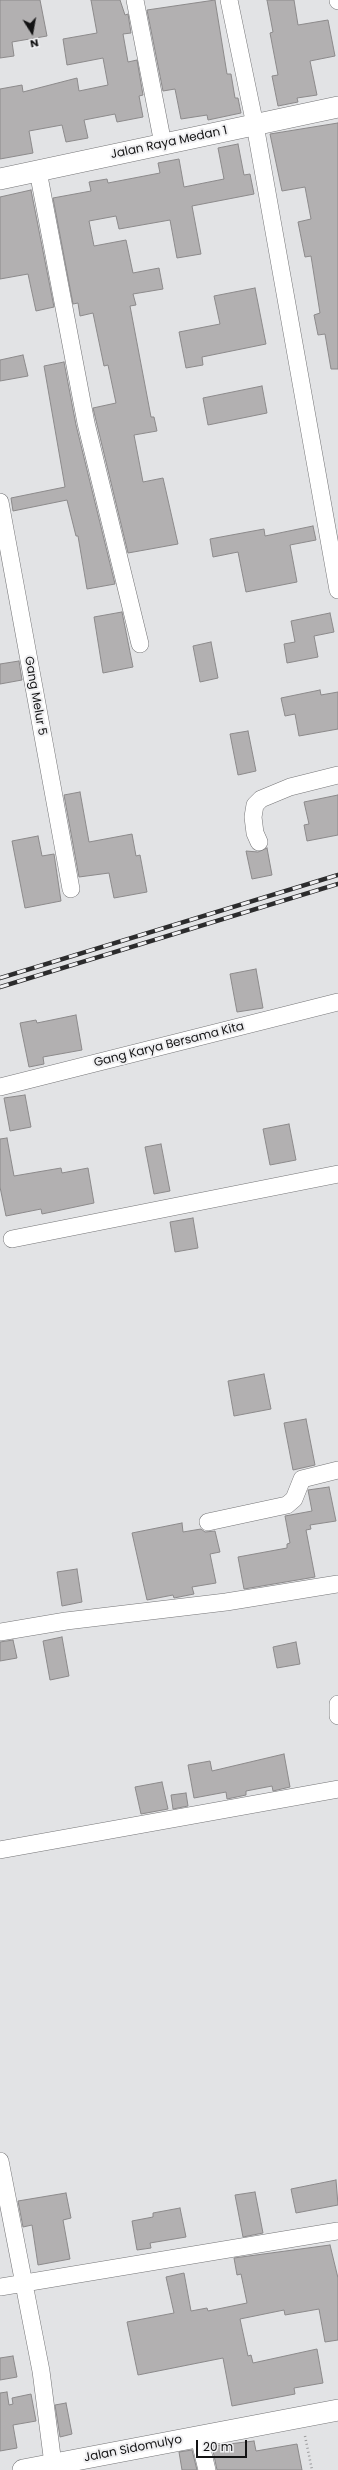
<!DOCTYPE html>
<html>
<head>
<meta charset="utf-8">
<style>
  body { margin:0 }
  #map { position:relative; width:338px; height:2470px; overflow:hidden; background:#e2e3e5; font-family:Poppins,sans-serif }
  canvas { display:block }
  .north { position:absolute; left:12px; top:12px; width:40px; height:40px; -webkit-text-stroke:3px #f0f0f2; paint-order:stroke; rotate:169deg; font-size:11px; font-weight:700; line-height:16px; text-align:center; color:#131314 }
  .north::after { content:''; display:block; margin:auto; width:14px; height:18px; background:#131314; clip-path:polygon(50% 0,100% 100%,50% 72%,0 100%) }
  .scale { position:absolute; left:196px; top:2440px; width:51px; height:18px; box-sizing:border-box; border:2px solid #131314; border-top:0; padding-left:5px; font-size:12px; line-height:14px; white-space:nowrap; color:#131314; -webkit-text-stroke:3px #f0f0f2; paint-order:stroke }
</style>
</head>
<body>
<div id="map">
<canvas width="338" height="2470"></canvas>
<div class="north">N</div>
<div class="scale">20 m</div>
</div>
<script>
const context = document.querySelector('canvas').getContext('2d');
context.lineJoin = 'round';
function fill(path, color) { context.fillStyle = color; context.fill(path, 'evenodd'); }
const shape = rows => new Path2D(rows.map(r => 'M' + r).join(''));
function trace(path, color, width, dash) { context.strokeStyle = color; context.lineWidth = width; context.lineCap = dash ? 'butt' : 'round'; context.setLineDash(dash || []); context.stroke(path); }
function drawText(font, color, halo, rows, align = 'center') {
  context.font = font + ' Poppins,sans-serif'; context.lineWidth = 4; context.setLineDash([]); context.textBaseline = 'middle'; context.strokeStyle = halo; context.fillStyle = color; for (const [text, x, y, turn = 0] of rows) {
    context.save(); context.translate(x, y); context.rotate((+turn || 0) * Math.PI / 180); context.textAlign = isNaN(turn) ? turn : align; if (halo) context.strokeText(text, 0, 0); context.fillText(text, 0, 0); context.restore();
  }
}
const building = shape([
  [0,0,40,0,47,36,12,42,14,56,0,58,0,0],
  [91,0,120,0,125,15,128,14,131,33,123,34,128,62,137,60,143,95,139,96,143,117,117,122,115,114,84,120,88,138,66,142,62,125,29,131,33,153,0,159,0,89,22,85,23,92,77,78,79,91,108,85,103,58,67,65,63,39,97,33,91,0],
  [215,0,227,74,231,74,235,98,238,98,241,113,208,120,207,115,181,119,175,89,163,91,147,10,215,0],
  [267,0,294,0,298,25,328,20,335,56,310,61,317,95,297,98,298,102,278,106,272,76,278,75,270,33,273,32,267,0],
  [338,123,338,369,331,369,325,334,318,335,314,315,320,313,311,256,305,257,298,222,311,219,305,187,282,191,270,134,338,123],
  [238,144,244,175,250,174,254,194,192,206,201,254,177,258,170,220,119,229,116,216,89,221,94,246,126,240,133,273,159,268,163,289,133,294,136,305,130,306,151,417,154,417,157,431,134,435,143,482,163,478,178,544,128,553,93,408,116,403,108,365,104,366,93,313,80,316,78,303,73,304,53,198,91,191,89,182,107,179,108,183,160,173,158,163,179,159,184,187,224,179,218,148,238,144],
  [31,190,54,307,36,311,28,274,0,279,0,197,31,190],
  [255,288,266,344,202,357,203,365,186,368,179,332,220,324,214,296,255,288],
  [23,355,28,376,0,381,0,360,23,355],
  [64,362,76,425,115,584,87,589,78,536,76,536,67,500,13,511,11,498,65,487,44,366,64,362],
  [262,386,267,413,208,425,203,398,262,386],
  [313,526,316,540,290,545,297,582,246,592,238,552,213,557,210,539,264,529,265,536,313,526],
  [122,612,133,667,103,673,94,617,122,612],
  [330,613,334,632,314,636,318,657,287,663,284,644,295,642,291,621,330,613],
  [211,642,218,678,200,682,193,646,211,642],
  [19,661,22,680,0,684,0,664,19,661],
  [320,690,321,695,338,692,338,729,299,736,295,714,285,716,281,698,320,690],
  [248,731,256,771,238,775,230,734,248,731],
  [80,792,89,842,132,834,136,856,140,855,147,892,114,898,109,873,79,877,64,795,80,792],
  [338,795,338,835,307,841,304,825,309,824,304,802,338,795],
  [38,836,42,856,54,854,61,901,25,908,12,841,38,836],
  [267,848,272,875,252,879,246,851,258,852,267,848],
  [256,969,263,1008,237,1012,230,974,256,969],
  [76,1015,82,1050,43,1057,44,1064,29,1067,20,1023,36,1020,37,1023,76,1015],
  [25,1095,31,1127,10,1131,4,1098,25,1095],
  [289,1124,296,1160,270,1165,263,1129,289,1124],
  [7,1138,14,1176,61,1168,62,1173,88,1168,94,1203,42,1214,41,1209,6,1216,0,1187,0,1139,7,1138],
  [161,1144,170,1191,154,1194,145,1147,161,1144],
  [193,1218,198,1248,175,1252,170,1222,193,1218],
  [264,1374,271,1409,234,1416,228,1381,264,1374],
  [306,1419,315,1465,293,1470,284,1423,306,1419],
  [329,1487,336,1521,310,1525,311,1529,306,1530,315,1577,244,1589,238,1557,287,1548,287,1544,290,1543,285,1516,312,1511,308,1490,329,1487],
  [182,1523,183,1532,201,1529,205,1532,215,1531,220,1552,210,1554,216,1583,192,1587,194,1594,174,1598,173,1595,147,1600,132,1533,182,1523],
  [77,1569,82,1602,62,1606,57,1572,77,1569],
  [62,1637,69,1676,50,1680,43,1641,62,1637],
  [13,1640,17,1658,0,1661,0,1642,13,1640],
  [296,1642,300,1664,277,1668,273,1647,296,1642],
  [284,1754,290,1787,273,1791,272,1786,246,1791,246,1795,227,1799,226,1792,194,1798,188,1765,210,1761,212,1771,284,1754],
  [162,1782,168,1809,141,1814,135,1787,162,1782],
  [186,1793,188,1806,173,1809,171,1795,186,1793],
  [336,2180,338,2205,296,2213,291,2189,336,2180],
  [255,2192,263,2233,243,2237,235,2195,255,2192],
  [66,2193,71,2218,63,2220,70,2259,38,2265,32,2225,23,2227,18,2201,66,2193],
  [180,2208,186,2237,150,2243,151,2248,137,2250,132,2221,153,2217,153,2213,180,2208],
  [330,2245,338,2278,338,2340,325,2342,319,2309,285,2315,284,2310,240,2319,248,2356,251,2355,253,2363,317,2349,323,2383,294,2388,295,2394,232,2406,223,2358,138,2375,127,2322,174,2313,166,2277,184,2273,191,2311,207,2308,208,2311,247,2303,241,2274,237,2275,234,2258,330,2245],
  [13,2356,17,2377,0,2380,0,2358,13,2356],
  [7,2392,9,2405,13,2404,12,2398,31,2394,36,2421,13,2425,17,2448,0,2451,0,2393,7,2392],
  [66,2403,72,2434,60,2437,55,2405,66,2403],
  [254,2441,256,2451,297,2444,302,2470,217,2470,212,2446,254,2441],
  [192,2450,197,2470,182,2470,179,2452,192,2450]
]);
const path = shape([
  [305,2436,312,2470]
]);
const minor = shape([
  [135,0,163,144],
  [229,0,255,125,338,590],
  [338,0,338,1],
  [38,171,86,423,140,644],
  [0,502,71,889],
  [259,842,255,833,253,817,255,805,261,799,290,787,338,775],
  [0,1087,338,1002],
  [12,1239,338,1174],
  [208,1522,287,1505,294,1499,302,1479,338,1470],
  [0,1632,66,1621,226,1602,338,1584],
  [338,1704,338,1716],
  [0,1850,338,1789],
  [0,2161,41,2371,53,2464],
  [0,2287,338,2231],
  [199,2437,207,2470]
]);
const tertiary = shape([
  [0,179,338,107],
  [23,2470,338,2410]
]);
const rail = shape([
  [0,978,338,875],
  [0,987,338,884]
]);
const streetNames = [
  ["Jalan Raya Medan 1",169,143,-12],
  ["Gang Melur 5",35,696,80],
  ["Gang Karya Bersama Kita",169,1045,-14],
  ["Jalan Sidomulyo",133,2449,-11]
];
fill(building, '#b2b0b1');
trace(building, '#8c8a8b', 1);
trace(minor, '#757577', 18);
trace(tertiary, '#757577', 22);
trace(path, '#9c9c9e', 2.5, [1, 3]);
trace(minor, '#fff', 17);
trace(tertiary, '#fff', 21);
trace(rail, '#2c2c2d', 4.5);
trace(rail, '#f0f0f2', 3, [9]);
drawText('12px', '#131314', '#f0f0f2', streetNames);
</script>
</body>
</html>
